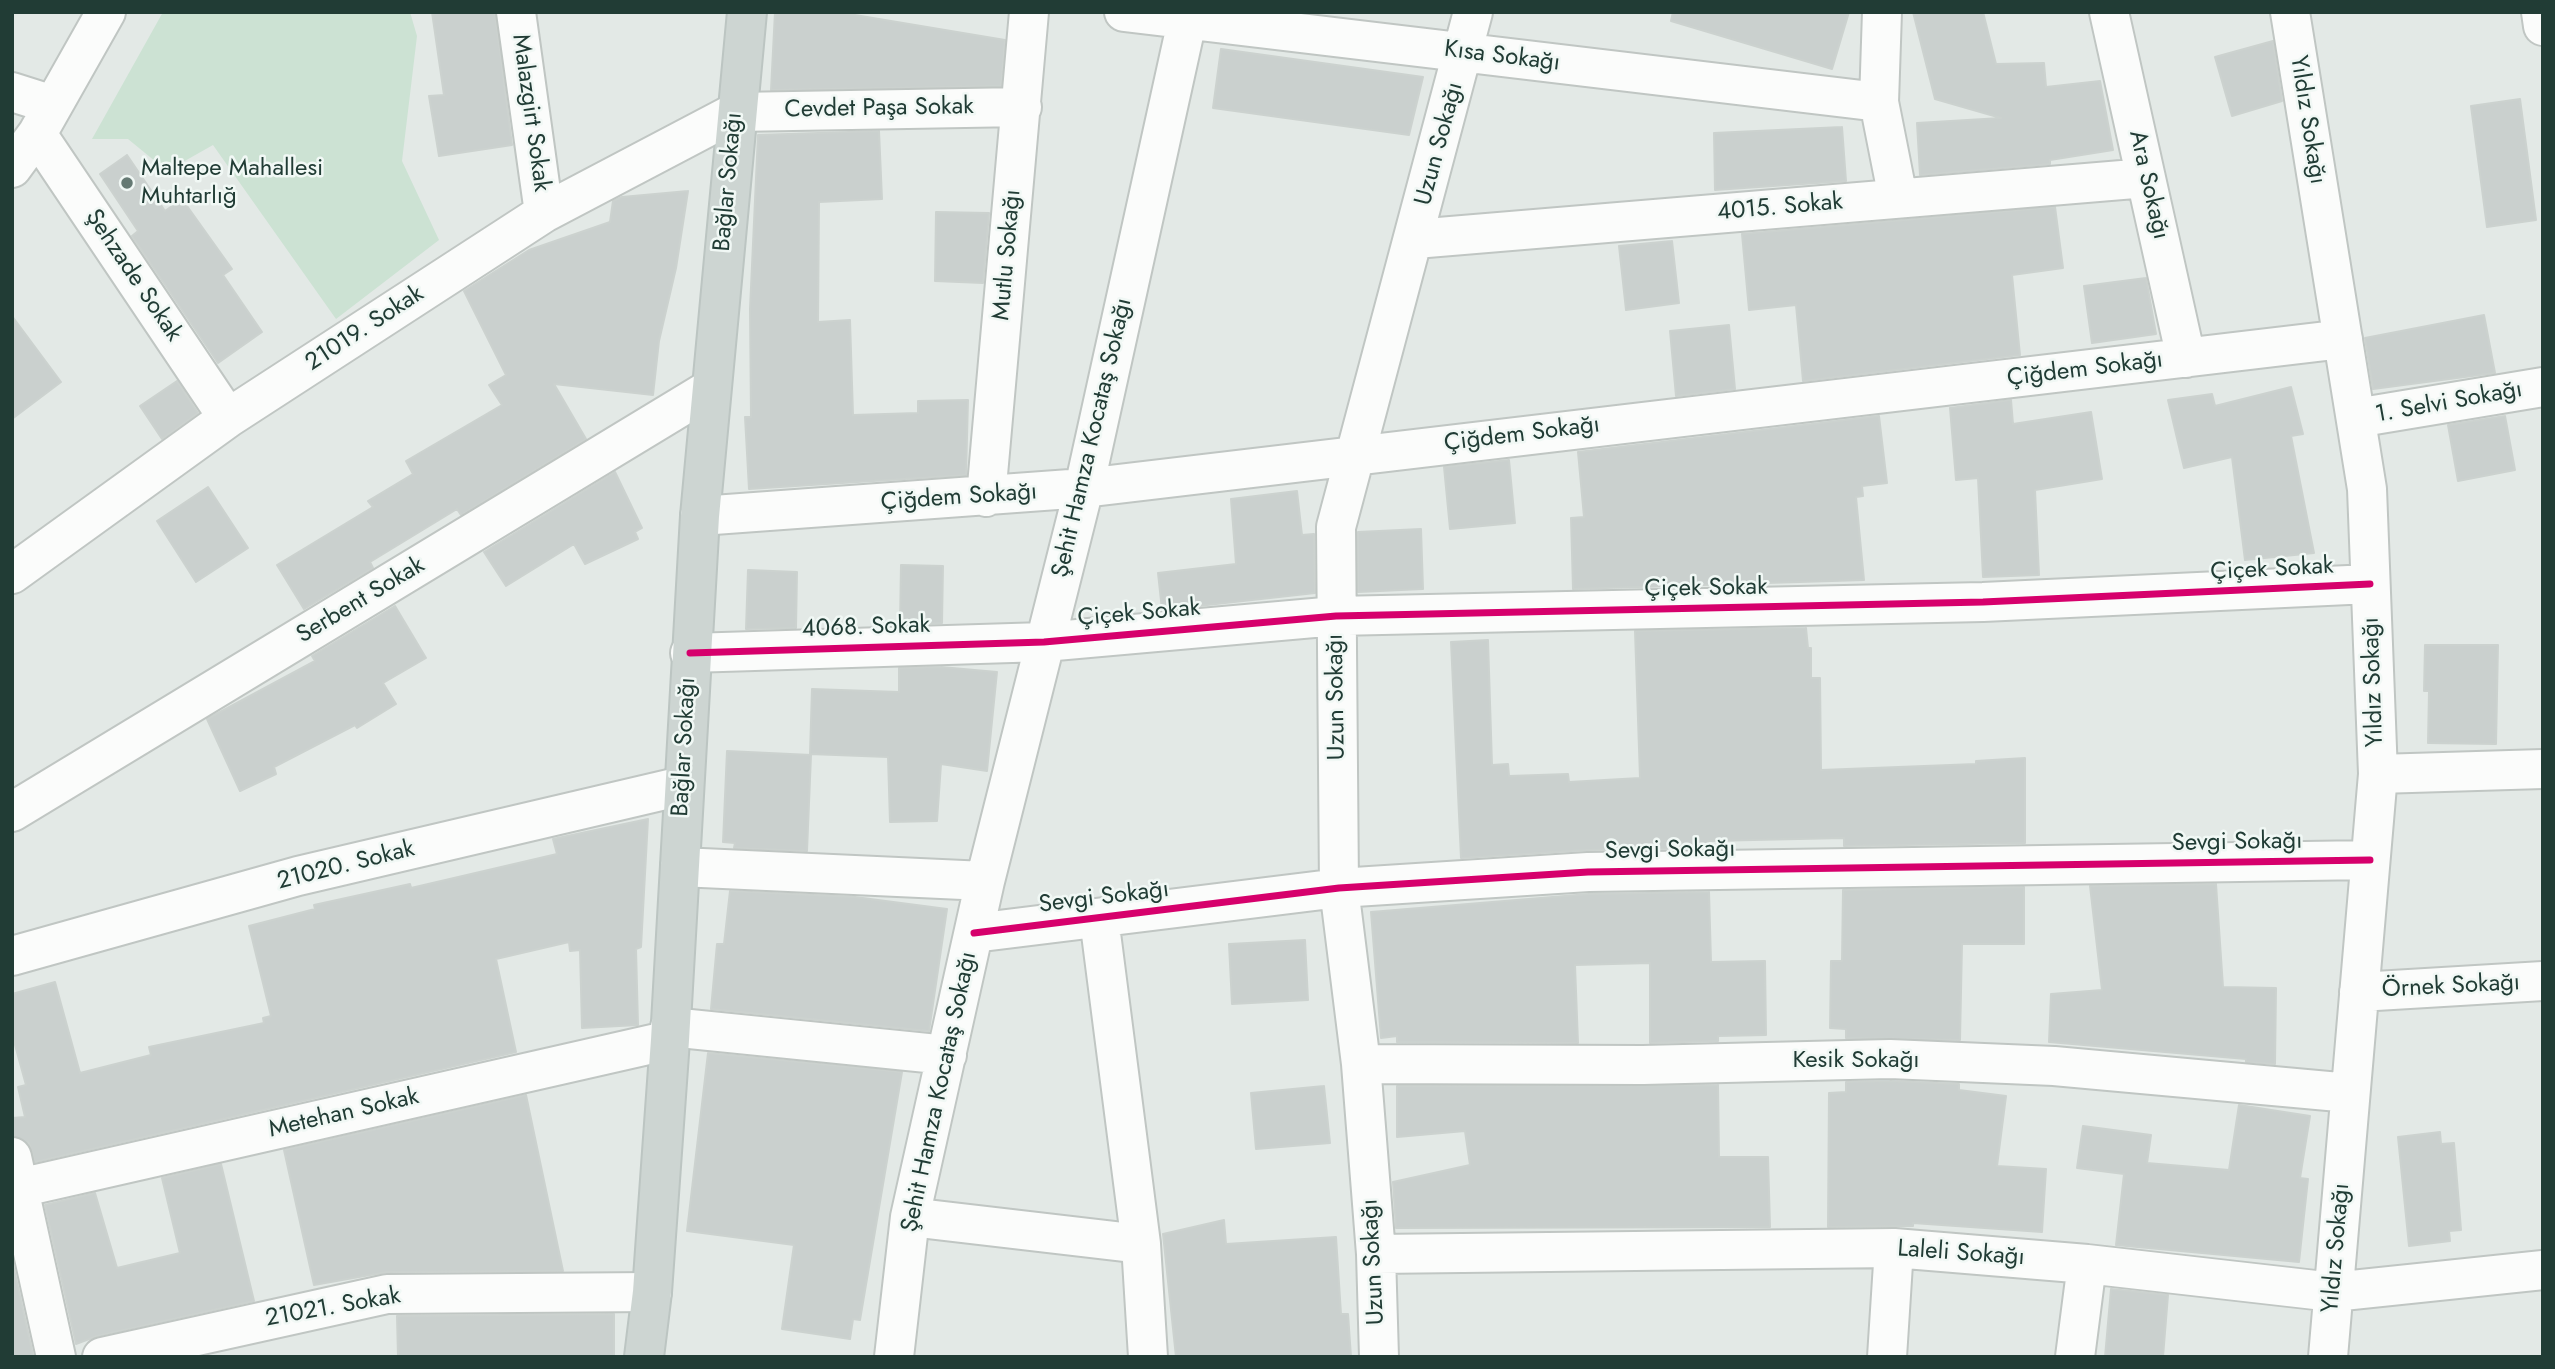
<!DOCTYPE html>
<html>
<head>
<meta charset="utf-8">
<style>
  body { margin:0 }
  #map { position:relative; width:2555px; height:1369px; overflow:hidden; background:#e3e9e6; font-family:Jost,sans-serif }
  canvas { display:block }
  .frame { position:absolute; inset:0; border:14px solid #213c35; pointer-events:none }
</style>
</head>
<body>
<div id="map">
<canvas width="2555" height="1369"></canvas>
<div class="frame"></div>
</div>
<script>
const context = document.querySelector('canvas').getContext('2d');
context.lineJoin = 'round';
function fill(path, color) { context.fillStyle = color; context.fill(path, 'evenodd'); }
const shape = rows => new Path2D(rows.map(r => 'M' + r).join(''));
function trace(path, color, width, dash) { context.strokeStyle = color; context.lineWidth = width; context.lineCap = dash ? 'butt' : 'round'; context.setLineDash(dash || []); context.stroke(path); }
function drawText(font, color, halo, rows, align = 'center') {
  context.font = font + ' Jost,sans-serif'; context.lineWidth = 5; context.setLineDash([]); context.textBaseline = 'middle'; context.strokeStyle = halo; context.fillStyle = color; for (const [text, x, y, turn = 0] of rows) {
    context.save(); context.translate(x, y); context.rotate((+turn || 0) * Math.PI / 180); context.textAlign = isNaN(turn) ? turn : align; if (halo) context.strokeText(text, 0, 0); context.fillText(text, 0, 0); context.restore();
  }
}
const green = shape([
  [163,12,410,12,417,36,402,161,439,240,336,319,213,145,167,171,128,139,92,139]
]);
const building = shape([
  [432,12,495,12,512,145,439,156,429,96,444,95,432,12],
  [775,12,837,12,1005,40,1001,86,771,90,775,12],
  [1673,12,1849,12,1832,69,1671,21,1673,12],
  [1913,12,1983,12,1996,64,2044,63,2046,87,2100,81,2113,150,2050,160,2050,164,1920,175,1917,123,2001,118,1935,99,1913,12],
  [2273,41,2282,101,2232,116,2215,57,2273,41],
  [1221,49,1423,77,1409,135,1213,108,1221,49],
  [2520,99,2536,220,2487,227,2471,106,2520,99],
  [1842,127,1846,181,1715,190,1714,133,1842,127],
  [879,131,882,199,819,202,818,322,850,320,853,415,918,413,918,401,968,400,966,475,749,489,745,417,751,417,750,309,758,135,879,131],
  [127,155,165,211,182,199,232,269,223,275,262,332,218,363,132,236,138,231,100,174,127,155],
  [688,191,676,268,659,341,653,395,554,384,586,439,461,515,457,509,370,562,373,568,304,609,277,565,373,507,368,501,413,474,406,461,502,405,489,385,506,375,464,291,529,250,610,222,613,201,622,197,688,191],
  [2055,207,2063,268,2012,275,2020,355,1803,381,1796,305,1749,310,1742,234,2055,207],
  [936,212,989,213,983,283,935,281,936,212],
  [1672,241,1679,303,1626,310,1619,246,1672,241],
  [2146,278,2156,334,2092,343,2084,286,2146,278],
  [2484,315,2495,373,2373,389,2365,338,2484,315],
  [12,316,61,382,12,419,12,316],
  [1729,325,1735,389,1676,396,1670,331,1729,325],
  [177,381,198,413,162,439,140,406,177,381],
  [2291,387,2303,434,2291,436,2314,553,2245,560,2232,457,2184,468,2168,400,2212,394,2215,406,2291,387],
  [2011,400,2013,424,2091,412,2102,479,2035,490,2039,575,1983,577,1978,478,1956,480,1950,408,2011,400],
  [1879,416,1887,483,1862,486,1863,496,1856,497,1864,580,1573,589,1571,518,1584,517,1578,452,1879,416],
  [2505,416,2515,470,2458,481,2448,425,2505,416],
  [1509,460,1515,523,1450,529,1444,467,1509,460],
  [615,472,642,528,635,532,638,539,585,564,574,544,506,586,484,552,615,472],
  [208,487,248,548,196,582,157,521,208,487],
  [1297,491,1302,535,1314,534,1315,593,1162,610,1158,573,1236,564,1231,499,1297,491],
  [1421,529,1423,589,1358,592,1358,532,1421,529],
  [901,565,943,566,942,623,900,625,901,565],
  [748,570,797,572,796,628,746,629,748,570],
  [395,606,426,658,383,683,396,704,357,728,355,725,274,767,276,774,240,791,207,719,315,661,312,656,395,606],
  [1806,628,1808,648,1811,648,1811,678,1820,678,1821,770,1976,764,1976,761,2025,758,2025,843,1844,846,1844,838,1708,841,1708,848,1587,850,1461,858,1451,642,1488,640,1492,765,1508,764,1509,776,1568,774,1569,782,1640,778,1635,631,1806,628],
  [2425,645,2498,645,2496,744,2428,743,2429,691,2424,691,2425,645],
  [941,667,997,672,987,771,941,764,937,821,890,822,888,757,810,754,812,689,899,692,899,668,941,667],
  [727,751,811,755,807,851,734,848,735,843,723,842,727,751],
  [648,819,641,947,636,949,638,1025,582,1028,580,950,570,951,569,942,496,959,516,1052,35,1162,29,1143,12,1136,12,1118,25,1117,18,1087,26,1085,12,1034,12,994,55,982,80,1073,151,1055,149,1047,264,1023,263,1018,271,1016,249,926,315,909,314,905,410,884,411,888,557,854,553,839,648,819],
  [2216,884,2223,987,2276,988,2275,1064,2246,1062,2246,1059,2049,1042,2051,994,2102,990,2090,886,2216,884],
  [2024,887,2024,944,1962,944,1960,1040,1846,1038,1846,1029,1830,1028,1831,961,1842,961,1843,890,2024,887],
  [730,891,855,897,947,909,929,1031,711,1009,717,944,724,944,730,891],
  [1709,892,1711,962,1765,961,1766,1035,1718,1036,1718,1041,1650,1043,1650,963,1575,965,1578,1043,1397,1042,1397,1036,1381,1038,1371,912,1589,894,1709,892],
  [1305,940,1308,1000,1232,1004,1229,944,1305,940],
  [708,1053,902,1072,860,1320,853,1319,850,1339,782,1329,794,1245,687,1231,708,1053],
  [1890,1081,1959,1084,1959,1090,2006,1096,1997,1166,2046,1169,2042,1232,1913,1223,1913,1226,1828,1227,1829,1093,1846,1092,1846,1082,1890,1081],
  [1718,1085,1719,1157,1768,1157,1770,1227,1396,1228,1393,1182,1470,1165,1465,1131,1397,1137,1397,1086,1718,1085],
  [1324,1086,1330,1143,1256,1149,1251,1093,1324,1086],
  [526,1095,563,1271,387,1272,314,1285,284,1150,526,1095],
  [2239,1105,2310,1116,2300,1178,2308,1179,2299,1262,2116,1245,2124,1174,2077,1168,2083,1126,2151,1135,2147,1163,2229,1170,2239,1105],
  [2440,1132,2441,1144,2454,1143,2461,1230,2449,1231,2450,1241,2409,1246,2398,1137,2440,1132],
  [221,1164,254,1301,97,1336,76,1344,45,1205,95,1193,117,1268,180,1253,162,1178,221,1164],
  [1224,1220,1226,1244,1336,1237,1341,1314,1348,1314,1351,1357,1176,1357,1163,1234,1224,1220],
  [12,1260,33,1355,28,1357,12,1357,12,1260],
  [2111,1289,2168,1295,2163,1357,2105,1357,2111,1289],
  [614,1314,614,1357,398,1357,397,1316,614,1314]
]);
const minor = shape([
  [516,12,544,213],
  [1124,12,1879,102],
  [1882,12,1879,102,1898,198],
  [2109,12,2186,358],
  [2290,12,2367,489,2378,774,2328,1357],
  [2541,12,2543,26],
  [12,92,53,105],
  [37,134,228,418],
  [12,168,37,134,106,12],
  [1415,239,2146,178],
  [2356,418,2543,387],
  [986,497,1029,12],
  [700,516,1084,488,2343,339],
  [12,574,228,418,544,213,736,112,1022,107],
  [690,653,1044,642,1336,616,1983,602,2370,584],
  [2378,774,2543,769],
  [12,812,710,389],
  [680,867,985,881],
  [1099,918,1141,1244,1148,1357],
  [974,933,1339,888,1588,872,2370,860],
  [12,956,298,876,682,786],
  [2359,992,2543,981],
  [670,1027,947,1055],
  [1361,1064,1643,1065,1890,1059,2054,1066,2350,1093],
  [12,1157,56,1357],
  [19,1188,670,1040],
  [910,1217,1141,1244],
  [1376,1254,1894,1248,2087,1264,2333,1292,2543,1270],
  [102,1357,387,1294,652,1292],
  [894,1357,910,1217,985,881,1084,488,1189,12],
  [1379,1357,1376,1254,1361,1064,1339,888,1336,527,1473,12],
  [1887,1357,1894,1248],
  [2075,1357,2087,1264]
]);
const major = shape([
  [644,1357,652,1292,670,1040,700,516,747,12]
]);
const cycleway = shape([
  [690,653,1044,642,1336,616,1983,602,2370,584],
  [974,933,1339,888,1588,872,2370,860]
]);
const markers = [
  [127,183,7,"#657973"]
];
const streetNames = [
  ["Kısa Sokağı",1502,57,7],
  ["Cevdet Paşa Sokak",879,109,-1],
  ["Malazgirt Sokak",530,113,82],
  ["Yıldız Sokağı",2307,120,81],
  ["Uzun Sokağı",1440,144,-75],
  ["Bağlar Sokağı",729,182,-85],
  ["Ara Sokağı",2148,185,77],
  ["4015. Sokak",1780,208,-5],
  ["Mutlu Sokağı",1008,255,-85],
  ["Şehzade Sokak",133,276,56],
  ["21019. Sokak",365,329,-33],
  ["Çiğdem Sokağı",2085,370,-7],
  ["1. Selvi Sokağı",2449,403,-10],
  ["Çiğdem Sokağı",1522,435,-7],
  ["Şehit Hamza Kocataş Sokağı",1093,438,-77],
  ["Çiğdem Sokağı",959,498,-4],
  ["Çiçek Sokak",2272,570,-3],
  ["Çiçek Sokak",1706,589,-1],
  ["Serbent Sokak",361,601,-31],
  ["Çiçek Sokak",1139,614,-5],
  ["4068. Sokak",866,628,-2],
  ["Yıldız Sokağı",2374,682,-92],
  ["Uzun Sokağı",1337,697,-91],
  ["Bağlar Sokağı",685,747,-87],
  ["Sevgi Sokağı",2237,843,-1],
  ["Sevgi Sokağı",1670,851,-1],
  ["21020. Sokak",346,866,-14],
  ["Sevgi Sokağı",1104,898,-7],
  ["Örnek Sokağı",2451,987,-3],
  ["Kesik Sokağı",1856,1061],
  ["Şehit Hamza Kocataş Sokağı",940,1092,-78],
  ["Metehan Sokak",344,1114,-13],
  ["Yıldız Sokağı",2337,1248,-85],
  ["Laleli Sokağı",1961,1254,4],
  ["Uzun Sokağı",1374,1262,-93],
  ["21021. Sokak",333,1308,-10]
];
const poiNames = [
  ["Maltepe Mahallesi",141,169],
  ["Muhtarlığ",141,197]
];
fill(green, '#cce2d3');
fill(building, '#cad0ce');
trace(building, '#ccd2cf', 2);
trace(minor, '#c0c6c3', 42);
trace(major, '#bcc5c2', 42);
trace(minor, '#fbfcfb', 38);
trace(major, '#cdd5d2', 38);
trace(cycleway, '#d6006c', 7);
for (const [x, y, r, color] of markers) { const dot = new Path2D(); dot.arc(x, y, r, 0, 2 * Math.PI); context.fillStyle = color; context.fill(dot); trace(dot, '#f1f8f5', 2.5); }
drawText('24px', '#213c35', '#f1f8f5', streetNames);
drawText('24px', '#213c35', '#f1f8f5', poiNames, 'left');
</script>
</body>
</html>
